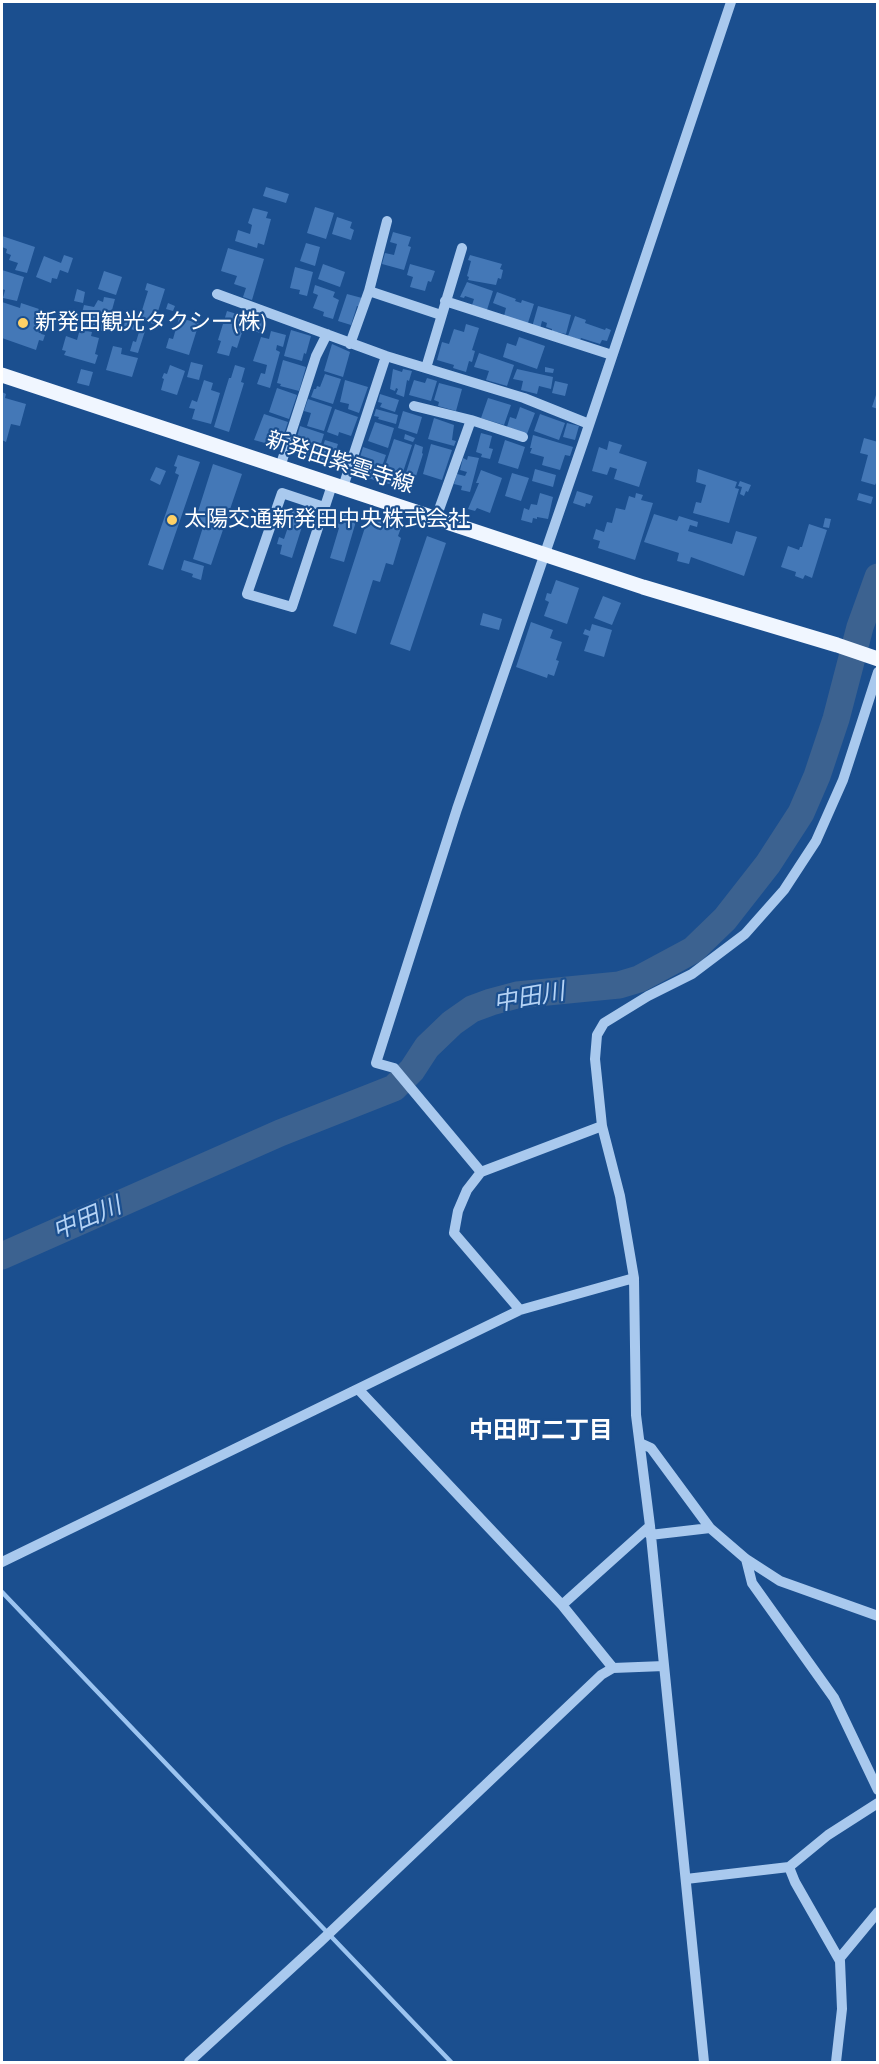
<!DOCTYPE html>
<html>
<head>
<meta charset="utf-8">
<style>
  body { margin:0 }
  #map { position:relative; width:879px; height:2064px; overflow:hidden; background:#1b4f8f; font-family:"PT Sans Narrow",sans-serif }
  canvas { display:block }
  .frame { position:absolute; inset:0; border:3px solid #fff; pointer-events:none }
</style>
</head>
<body>
<div id="map">
<canvas width="879" height="2064"></canvas>
<div class="frame"></div>
</div>
<script>
const context = document.querySelector('canvas').getContext('2d');
context.lineJoin = 'round';
const shape = rows => new Path2D(rows.map(r => 'M' + r).join(''));
function trace(path, color, width, dash) { context.strokeStyle = color; context.lineWidth = width; context.lineCap = dash ? 'butt' : 'round'; context.setLineDash(dash || []); context.stroke(path); }
function fill(path, color) { context.fillStyle = color; context.fill(path, 'evenodd'); }
function drawText(font, color, halo, rows, align = 'center') {
  context.font = font + ' "PT Sans Narrow","Noto Sans JP",sans-serif'; context.lineWidth = 4.5; context.setLineDash([]); context.textBaseline = 'middle'; context.strokeStyle = halo; context.fillStyle = color; for (const [text, x, y, turn = 0] of rows) {
    context.save(); context.translate(x, y); context.rotate((+turn || 0) * Math.PI / 180); context.textAlign = isNaN(turn) ? turn : align; if (halo) context.strokeText(text, 0, 0); context.fillText(text, 0, 0); context.restore();
  }
}
const stream = shape([
  [2,1592,451,2062]
]);
const river = shape([
  [2,1256,280,1133,394,1088,412,1070,427,1047,452,1023,472,1009,491,1002,517,995,619,985,639,979,693,950,725,919,768,864,801,813,817,776,836,719,860,627,878,577]
]);
const building = shape([
  [266,187,289,194,286,203,263,196],
  [315,207,334,213,326,239,307,233],
  [253,208,268,212,266,218,271,219,264,245,258,243,257,248,235,241,238,230,250,234,252,225,248,223],
  [337,217,352,222,350,228,354,230,351,240,332,234],
  [393,232,411,237,408,246,411,247,404,270,382,264,385,253,394,255,397,244,390,242],
  [2,236,35,247,27,273,15,270,18,263,9,260,11,255,6,253,7,249,2,247],
  [306,243,320,247,315,266,300,261],
  [228,248,264,259,252,300,243,297,246,288,234,284,237,276,221,271],
  [64,255,73,258,68,273,60,270,57,279,52,278,51,283,36,277,44,256,61,263],
  [470,255,502,264,500,269,503,270,501,279,498,278,496,285,468,280,469,277,467,276,471,261,468,260],
  [323,264,345,272,340,287,318,279],
  [410,264,435,271,431,282,428,281,425,291,410,287,413,277,407,275],
  [295,267,313,272,307,296,299,294,300,290,290,288],
  [2,270,24,277,17,301,3,298,5,290,2,289],
  [104,271,122,277,116,295,98,289],
  [467,282,493,291,486,313,471,308,474,299,465,296,464,298,460,297],
  [147,283,165,289,154,324,139,320,148,291,145,290],
  [315,285,335,292,333,297,339,300,333,319,323,316,324,312,313,308,318,295,313,293],
  [77,289,85,292,83,303,74,301],
  [497,292,516,299,515,301,521,303,522,300,534,304,527,326,504,316,506,308,493,303],
  [347,294,362,298,360,307,357,306,351,325,338,321],
  [104,297,115,299,106,332,86,327,87,314,82,313,84,305,94,307,98,300,103,302],
  [2,302,20,308,21,303,48,312,41,334,45,335,43,341,39,340,36,350,2,338],
  [168,303,175,306,173,311,166,309],
  [538,306,571,315,566,334,552,331,552,329,546,327,547,323,542,321,540,329,532,327],
  [227,311,247,317,237,348,232,346,229,356,217,353,221,341,218,340],
  [75,314,84,316,81,325,73,323],
  [126,315,132,316,130,328,124,326],
  [251,316,265,321,260,333,247,328],
  [575,316,586,320,585,323,605,330,606,328,611,330,607,341,602,340,600,344,581,338,580,340,568,336],
  [179,318,199,323,189,355,166,348,169,338,173,339],
  [133,324,146,328,138,353,130,351,133,341,136,342,139,332,131,329],
  [466,324,479,328,472,350,475,351,472,362,469,361,466,372,453,368,454,365,437,360,442,342,449,344,454,329,464,332],
  [80,329,92,332,91,336,99,338,95,354,98,355,95,364,64,355,66,351,62,350,66,336,77,340],
  [291,330,311,336,306,354,304,353,302,361,284,356],
  [271,331,286,335,283,347,277,345,276,350,280,352,270,388,257,384,261,373,265,374,267,365,253,361,261,337,269,339],
  [519,337,545,346,537,369,503,357,507,343,516,346],
  [332,344,350,352,343,377,324,371],
  [113,346,122,348,121,354,138,358,132,377,106,370],
  [479,353,514,365,507,386,486,380,489,371,474,367],
  [283,360,306,367,299,391,280,386,281,384,277,383],
  [191,362,203,365,199,380,187,377],
  [170,365,185,371,177,395,161,390,164,379,162,378,164,373,167,374],
  [235,365,245,368,241,382,244,383,229,432,214,427,229,378,231,378],
  [545,367,554,369,553,373,545,372],
  [81,369,93,372,89,386,77,383],
  [393,369,402,372,403,369,412,371,409,381,407,380,404,397,396,394,398,389,396,388,395,391,390,389],
  [517,369,553,377,551,389,539,386,537,394,521,390,523,381,513,379],
  [325,374,341,379,333,404,311,397,314,389,316,389,317,386,320,387],
  [427,378,437,381,431,401,409,395,414,380,425,383],
  [204,380,213,383,211,390,220,393,211,424,192,419,195,409,189,408,192,400,197,402],
  [345,380,368,387,359,413,348,409,349,404,340,402],
  [555,381,568,384,565,396,552,393],
  [439,383,462,389,456,411,438,406,439,402,434,400],
  [277,388,297,395,289,419,269,412],
  [2,392,6,394,5,398,26,404,20,426,11,424,6,442,2,440],
  [877,392,878,392,878,409,872,407],
  [380,394,399,400,395,412,380,407,382,403,378,402],
  [488,398,511,405,504,425,481,418],
  [308,399,332,407,324,431,307,426,311,413,304,411],
  [520,407,535,413,527,434,507,427,510,417,516,419],
  [335,409,358,417,351,436,339,432,338,436,327,432],
  [376,409,398,415,396,424,378,419,379,417,374,416],
  [403,411,422,417,417,434,398,428],
  [264,414,288,422,281,443,267,438,265,443,254,440],
  [540,414,565,423,559,440,534,431],
  [434,418,454,425,452,440,456,441,454,446,428,439],
  [375,422,394,428,388,448,368,441],
  [567,423,579,426,575,440,563,437],
  [300,426,324,434,316,460,294,453,299,438,297,437],
  [481,433,492,436,489,448,493,449,490,459,481,457,482,454,476,452],
  [405,434,415,438,413,442,404,439],
  [533,435,573,447,570,456,565,455,560,470,542,465,544,457,530,453,532,448,530,448],
  [864,438,878,442,878,479,875,485,861,481,868,455,860,453],
  [394,439,412,445,398,487,380,481],
  [325,440,338,444,331,465,318,461],
  [505,440,525,447,518,469,498,463],
  [609,441,622,445,619,453,647,462,639,487,614,479,617,469,610,467,607,475,592,471,599,447,607,450],
  [415,444,423,447,422,453,423,454,411,492,401,489],
  [431,444,452,450,442,480,423,474],
  [363,447,386,455,377,481,351,472,355,463,358,464],
  [178,455,200,462,163,570,148,565,179,475,175,473,177,467,174,466],
  [468,456,479,458,470,492,461,490,462,486,454,484,457,474,465,476,467,472,460,470,463,458,467,460],
  [213,464,242,474,211,565,193,559,203,527,194,524],
  [156,467,166,471,160,485,150,480],
  [535,469,556,475,553,487,532,481],
  [698,469,737,482,735,488,739,489,729,523,693,513,696,502,701,503,706,485,696,482],
  [481,470,502,478,490,513,477,508,475,511,468,509,479,483,476,483],
  [512,473,529,478,521,501,505,496],
  [740,481,751,485,748,492,746,491,744,496,740,494,742,487,738,486],
  [577,491,593,496,590,504,586,503,585,507,573,503],
  [540,493,553,497,548,519,537,517,537,519,533,518,532,523,521,520,524,508,529,510,531,504,537,505],
  [636,493,643,495,641,500,653,503,635,560,598,548,600,541,593,539,596,529,604,532,607,522,612,523,616,508,625,510,629,496,635,498],
  [859,493,873,497,871,504,857,500],
  [293,509,306,514,292,558,280,554,282,545,277,544,279,537,284,539,289,524,283,523,285,516,290,518],
  [344,514,357,518,344,562,330,558,339,528,335,526,336,521,341,522],
  [654,514,677,521,679,516,698,522,697,527,690,525,688,531,732,544,736,531,757,537,744,576,691,557,689,564,677,561,679,553,644,542],
  [369,515,402,525,398,536,401,538,393,565,386,563,380,582,373,580,356,634,333,626],
  [825,518,831,519,829,528,823,527],
  [809,524,827,530,812,578,805,575,803,579,795,576,796,572,781,567,788,546,799,550,800,547,802,547],
  [427,536,446,543,410,651,390,644],
  [184,560,204,566,201,580,192,577,193,574,181,570],
  [556,580,579,588,567,624,544,616,549,602,545,600,547,593,551,594],
  [603,596,621,603,612,625,594,618],
  [483,613,502,619,499,630,480,625],
  [531,622,553,630,550,638,562,642,556,660,559,661,554,676,548,674,547,678,516,667],
  [592,624,612,630,604,657,584,651,589,636,583,634,585,629,590,631]
]);
const minor = shape([
  [369,291,441,315],
  [217,294,386,356,524,398,589,424],
  [445,301,612,355],
  [350,344,369,291,387,221],
  [426,368,462,248],
  [414,406,471,420,523,437],
  [280,467,316,356,327,334],
  [343,487,386,356],
  [324,507,282,493,247,594,292,607,332,485],
  [436,518,471,420],
  [481,1172,394,1068,376,1063,457,809,585,437,731,2],
  [520,1310,454,1233,458,1211,467,1190,481,1172,602,1126],
  [359,1390,562,1605,613,1668],
  [640,1443,651,1448,710,1528,746,1559,780,1581,878,1616],
  [650,1535,710,1528],
  [746,1559,752,1583,834,1698,878,1790],
  [2,1562,520,1310,634,1278],
  [562,1605,650,1526],
  [789,1867,795,1882,840,1961,842,2009,836,2062],
  [686,1879,789,1867,828,1835,878,1803],
  [839,1959,878,1912],
  [189,2062,321,1941,601,1675,613,1668,664,1666],
  [704,2062,650,1526,636,1415,634,1278,620,1196,602,1126,595,1059,597,1035,604,1023,648,996,692,974,745,934,784,890,816,841,843,780,878,672]
]);
const major = shape([
  [2,375,643,587,837,645,878,659]
]);
const markers = [
  [23,323,6,"#ffd166"],
  [172,520,6,"#ffd166"]
];
const poiNames = [
  ["新発田観光タクシー(株)",35,323],
  ["太陽交通新発田中央株式会社",184,520]
];
const streetNames = [
  ["新発田紫雲寺線",340,463,18]
];
const waterNames = [
  ["中田川",529,998,-10],
  ["中田川",87,1219,-23]
];
const neighbourhoodNames = [
  ["中田町二丁目",541,1431]
];
trace(stream, '#9cc4f0', 4.5);
trace(river, '#3c6290', 27);
fill(building, '#4478b7');
trace(minor, '#a9c9ee', 10);
trace(major, '#f0f6ff', 15);
for (const [x, y, r, color] of markers) { const dot = new Path2D(); dot.arc(x, y, r, 0, 2 * Math.PI); context.fillStyle = color; context.fill(dot); trace(dot, '#1b4f8f', 2); }
drawText('22px', '#fff', '#1b4f8f', poiNames, 'left');
drawText('22px', '#fff', '#1b4f8f', streetNames);
drawText('italic 24px', '#b5d3f5', '#1b4f8f', waterNames);
drawText('bold 24px', '#fff', '#1b4f8f', neighbourhoodNames);
</script>
</body>
</html>
